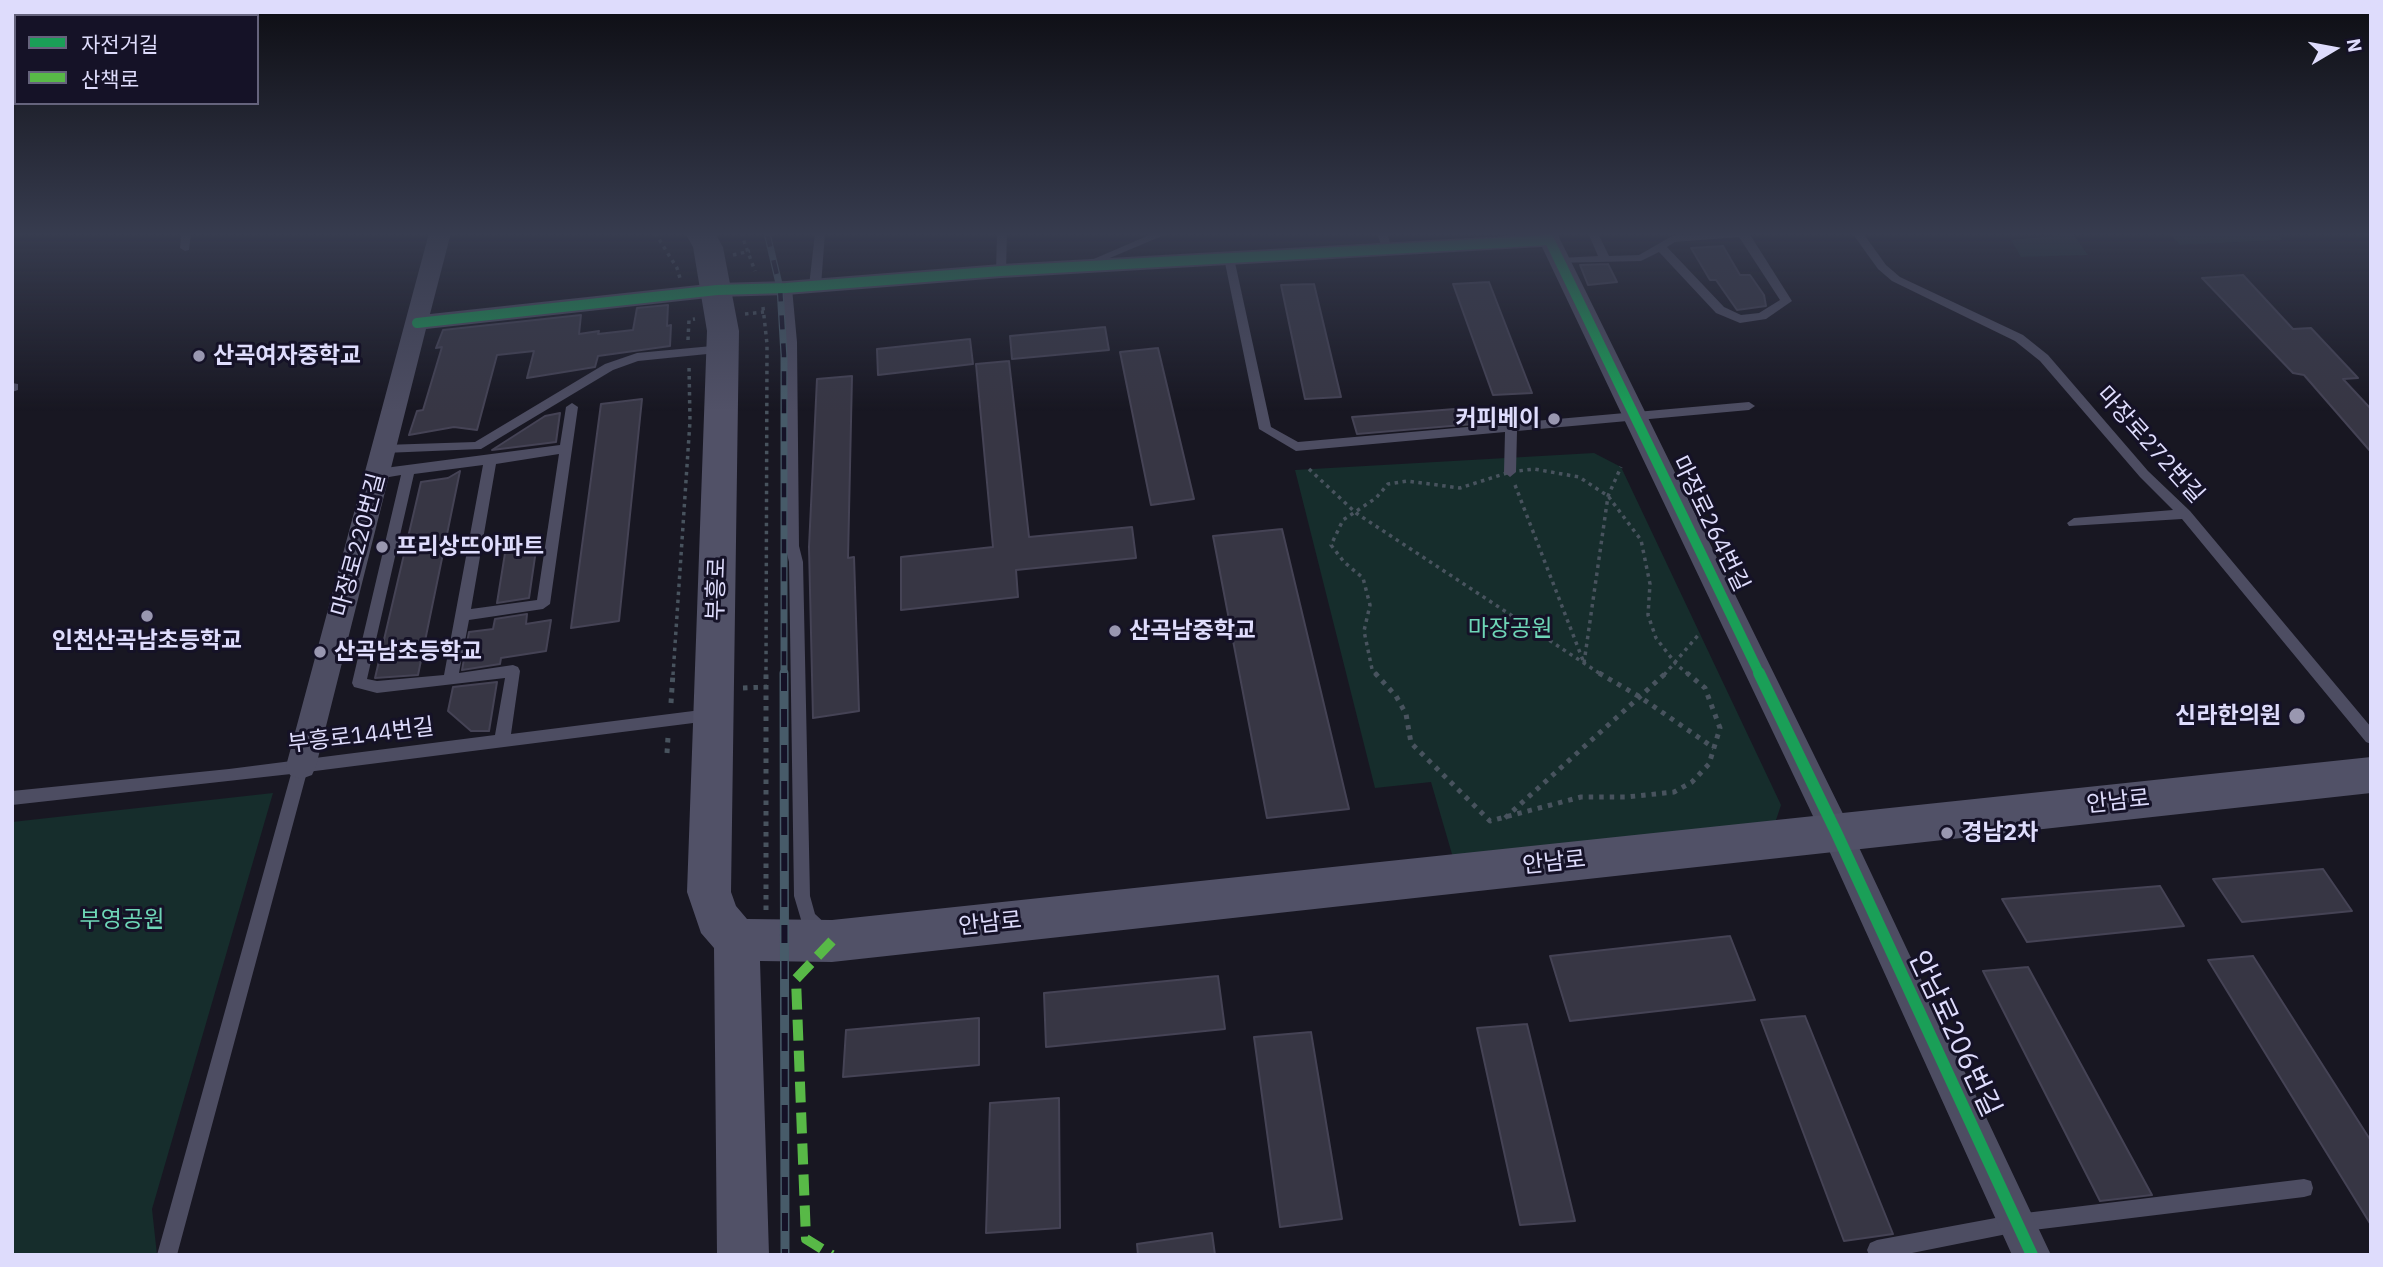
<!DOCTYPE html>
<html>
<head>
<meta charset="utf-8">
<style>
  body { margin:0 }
  #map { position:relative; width:2383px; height:1267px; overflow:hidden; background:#181722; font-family:"IBM Plex Sans","Noto Sans KR",sans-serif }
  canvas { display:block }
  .frame { position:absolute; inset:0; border:14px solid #dedcfc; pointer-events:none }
  .legend { position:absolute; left:14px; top:14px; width:245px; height:91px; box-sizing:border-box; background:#151227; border:2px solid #65637c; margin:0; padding:9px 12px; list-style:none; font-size:21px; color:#dedcfc }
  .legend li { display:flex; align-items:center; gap:14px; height:35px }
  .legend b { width:35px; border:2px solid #65637c }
  .north { position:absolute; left:2299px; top:14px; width:70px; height:70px; -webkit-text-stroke:5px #151227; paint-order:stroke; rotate:80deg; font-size:19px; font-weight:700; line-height:28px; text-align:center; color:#dedcfc }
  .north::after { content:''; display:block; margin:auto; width:24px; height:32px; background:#dedcfc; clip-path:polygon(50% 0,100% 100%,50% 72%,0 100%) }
</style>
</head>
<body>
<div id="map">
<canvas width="2383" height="1267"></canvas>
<div class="frame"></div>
<ul class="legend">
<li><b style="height:9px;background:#1a9f57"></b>자전거길</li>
<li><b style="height:9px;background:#58b947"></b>산책로</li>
</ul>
<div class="north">N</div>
</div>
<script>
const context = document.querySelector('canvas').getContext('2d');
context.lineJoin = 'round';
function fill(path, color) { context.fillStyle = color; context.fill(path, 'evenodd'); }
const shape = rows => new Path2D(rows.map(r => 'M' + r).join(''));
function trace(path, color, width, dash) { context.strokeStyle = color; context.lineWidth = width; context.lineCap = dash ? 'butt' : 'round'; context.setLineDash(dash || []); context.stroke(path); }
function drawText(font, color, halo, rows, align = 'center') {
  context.font = font + ' "IBM Plex Sans","Noto Sans KR",sans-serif'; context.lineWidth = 6; context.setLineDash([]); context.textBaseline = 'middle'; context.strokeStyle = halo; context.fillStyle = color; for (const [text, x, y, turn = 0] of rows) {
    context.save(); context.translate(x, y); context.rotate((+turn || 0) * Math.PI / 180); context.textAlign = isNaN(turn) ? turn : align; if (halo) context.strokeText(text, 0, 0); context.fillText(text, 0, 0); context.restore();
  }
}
const green = shape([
  [2277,233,2282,240,2180,245,2170,234],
  [2073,234,2088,255,2021,257,2011,240],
  [1594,453,1621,467,1781,805,1775,823,1454,861,1431,782,1375,788,1295,470],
  [273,793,152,1209,157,1255,12,1255,12,822]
]);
const building = shape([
  [1723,246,1740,275,1750,275,1764,295,1766,306,1737,310,1716,280,1710,280,1691,248,1723,246],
  [1608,264,1617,282,1588,285,1580,265,1608,264],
  [2243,275,2293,329,2311,328,2358,378,2343,379,2371,409,2371,452,2304,375,2293,373,2202,278,2243,275],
  [1489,282,1532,393,1493,395,1453,284,1489,282],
  [1314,284,1341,397,1305,399,1281,285,1314,284],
  [668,305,667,326,671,325,670,346,598,356,595,367,527,378,534,351,497,355,477,430,454,427,409,435,417,411,423,410,442,347,436,348,443,330,581,315,579,334,599,331,598,334,633,330,637,308,668,305],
  [1105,327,1109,350,1012,359,1010,336,1105,327],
  [970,339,973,364,878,375,877,349,970,339],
  [1158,348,1194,499,1151,505,1120,352,1158,348],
  [1009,361,1029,537,1132,527,1136,558,1016,570,1018,597,901,610,901,557,993,547,976,364,1009,361],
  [852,376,848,558,854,557,859,711,813,718,809,547,817,379,852,376],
  [642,399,619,621,571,628,601,404,642,399],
  [1468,408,1474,424,1357,434,1352,417,1468,408],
  [560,413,556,442,492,450,545,416,560,413],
  [460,471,418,675,375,678,421,482,448,478,460,471],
  [1282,529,1349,809,1267,818,1213,536,1282,529],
  [537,543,529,598,497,603,506,547,537,543],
  [527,614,526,624,551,620,546,651,501,658,500,664,462,670,469,632,493,629,495,619,527,614],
  [497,682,489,731,471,731,448,711,453,687,497,682],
  [2323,869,2352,911,2242,922,2213,879,2323,869],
  [2160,886,2184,926,2027,942,2002,899,2160,886],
  [1730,936,1755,1000,1570,1021,1550,956,1730,936],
  [2253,956,2371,1141,2371,1225,2208,960,2253,956],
  [2028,967,2152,1195,2100,1201,1983,971,2028,967],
  [1218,976,1225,1029,1046,1047,1044,993,1218,976],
  [1805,1016,1893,1234,1844,1241,1761,1020,1805,1016],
  [979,1018,979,1065,843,1077,846,1030,979,1018],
  [1527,1024,1575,1221,1520,1225,1477,1028,1527,1024],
  [1311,1032,1342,1219,1280,1227,1254,1037,1311,1032],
  [1059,1098,1060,1228,986,1233,990,1103,1059,1098],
  [1212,1233,1215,1255,1138,1255,1137,1244,1212,1233]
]);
const pathFar1 = shape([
  [655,233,677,268,680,278],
  [741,233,755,271],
  [733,255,750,251],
  [763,307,767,344,766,675],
  [745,314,764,312],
  [688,340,689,320,695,319],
  [1309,469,1356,513,1602,675],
  [1515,485,1584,663],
  [1584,663,1608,496,1621,467],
  [673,675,690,421,689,366],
  [1377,675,1372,669,1364,631,1370,605,1363,578,1344,562,1331,545,1343,520,1376,498,1388,484,1407,481,1460,488,1510,472,1534,469,1579,477,1608,496,1641,540,1650,584,1648,615,1656,638,1676,664,1689,675],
  [1664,675,1700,633]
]);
const path = shape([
  [1375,673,1396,696,1406,714,1411,743,1490,821,1581,797,1627,797,1674,792,1692,782,1709,764,1720,728,1705,688,1687,673],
  [1599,673,1640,697,1714,748],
  [743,688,767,687],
  [671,703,673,673],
  [667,753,668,737],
  [1505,818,1666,673],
  [766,910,766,673]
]);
const lane = shape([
  [181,233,191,233,189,250,185,251,180,248,181,233],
  [815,233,825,233,821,286,815,289,809,286,815,233],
  [997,233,1007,233,1006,271,1001,274,996,271,997,233],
  [1154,233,1169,233,1091,266,1083,266,1082,264,1154,233],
  [1377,233,1387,233,1392,249,1391,251,1383,251,1377,233],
  [1588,233,1598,233,1609,256,1639,255,1672,236,1749,233,1792,301,1766,319,1740,323,1716,313,1659,252,1641,261,1555,263,1554,261,1559,258,1598,256,1588,233],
  [1739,237,1780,300,1759,313,1741,315,1724,307,1667,247,1675,242,1739,237],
  [1852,233,1863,233,1886,265,1900,277,2023,335,2048,355,2148,471,2190,511,2371,727,2371,744,2366,742,2182,519,2069,526,2067,523,2074,518,2173,510,2140,477,2040,361,2015,341,1892,281,1878,269,1852,233],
  [1229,255,1234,258,1271,427,1298,442,1749,402,1755,406,1749,410,1517,431,1516,472,1510,477,1504,472,1505,432,1296,451,1259,429,1224,258,1229,255],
  [786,285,792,288,797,342,799,546,803,562,810,896,815,914,830,928,832,933,830,938,824,941,818,938,802,923,794,896,789,562,785,546,785,342,780,288,786,285],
  [723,345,727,346,727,352,638,361,613,370,481,449,384,453,378,449,384,445,475,442,605,364,637,353,723,345],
  [12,383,18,384,18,390,12,392,12,383],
  [572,403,578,407,550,604,543,609,469,620,459,673,513,665,518,667,520,671,511,734,709,709,714,711,716,715,714,719,709,721,307,772,177,1255,157,1255,291,774,12,805,12,791,229,769,495,735,505,678,377,693,354,687,352,683,401,475,377,479,371,474,377,469,560,445,566,407,572,403],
  [559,454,537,600,471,609,496,464,559,454],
  [483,465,444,675,377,681,367,679,414,474,483,465],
  [2304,1179,2311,1181,2313,1188,2311,1195,2304,1197,2017,1232,1902,1255,1869,1255,1867,1250,1870,1243,1877,1240,2017,1214,2304,1179]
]);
const street = shape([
  [429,233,451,233,430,314,717,283,786,281,1001,264,1557,233,1847,822,2051,1255,2012,1255,1822,835,1542,247,1001,278,786,295,717,297,426,329,316,766,312,775,301,779,290,775,286,766,429,233]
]);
const secondary = shape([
  [685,233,715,233,723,247,739,331,731,892,736,906,747,919,832,920,2371,757,2371,793,832,962,760,961,769,1255,717,1255,714,948,701,933,687,892,707,331,693,247,685,233]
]);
const railFar1 = shape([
  [767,233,780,288,784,355,784,675]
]);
const rail = shape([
  [784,673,785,1255]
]);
const quiet = shape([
  [832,941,796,979,806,1239,832,1255]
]);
const cyclewayFar1 = shape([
  [1546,233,1760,675],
  [417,323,717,290,786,288,1001,271,1549,240]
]);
const cycleway = shape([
  [1759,673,1836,832,2032,1255]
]);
const markers = [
  [199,356,7,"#9997b0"],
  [1554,419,7,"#9997b0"],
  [382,547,7,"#9997b0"],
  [147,616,7,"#9997b0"],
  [1115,631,7,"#9997b0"],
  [320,652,7,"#9997b0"],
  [2297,716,9,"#9997b0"],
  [1947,833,7,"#9997b0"]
];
const poiNames = [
  ["산곡여자중학교",213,356],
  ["커피베이",1540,419,"right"],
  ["프리상뜨아파트",396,547],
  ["산곡남중학교",1129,631],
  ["인천산곡남초등학교",147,641,"center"],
  ["산곡남초등학교",334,652],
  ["신라한의원",2281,716,"right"],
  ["경남2차",1961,833]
];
const streetNames = [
  ["마장로272번길",2150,445,48],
  ["마장로264번길",1710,524,64],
  ["마장로220번길",359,545,-75],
  ["부흥로",717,589,-88],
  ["부흥로144번길",361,736,-7],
  ["안남로",2118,802,-6],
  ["안남로",1554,863,-6],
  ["안남로",990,924,-6]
];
const parkNames = [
  ["마장공원",1510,629],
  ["부영공원",122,920]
];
const nearStreetnames = [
  ["안남로206번길",1954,1034,65]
];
fill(green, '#162d2c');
fill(building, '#373644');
trace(building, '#454355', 2);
trace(pathFar1, '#48535e', 3.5, [3.5, 4.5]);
trace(path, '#48535e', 5, [4.5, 6]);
fill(lane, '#4d4d62');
fill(street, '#4d4d62');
fill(secondary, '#515167');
trace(railFar1, '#475b69', 7);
trace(rail, '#475b69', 9);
trace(railFar1, '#151227', 4.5, [14]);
trace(rail, '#151227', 6, [18]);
trace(quiet, '#58b947', 10, [21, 10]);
trace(cyclewayFar1, '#1a9f57', 10);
trace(cycleway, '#1a9f57', 12);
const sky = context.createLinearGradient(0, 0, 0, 411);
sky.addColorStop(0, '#0d0d13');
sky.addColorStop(0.57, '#373c4f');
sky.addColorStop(1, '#373c4f00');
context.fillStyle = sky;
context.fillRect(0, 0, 2383, 411);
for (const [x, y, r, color] of markers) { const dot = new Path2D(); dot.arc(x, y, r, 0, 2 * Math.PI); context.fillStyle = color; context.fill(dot); trace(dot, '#151227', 2.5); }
drawText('bold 23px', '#dedcfc', '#151227', poiNames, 'left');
drawText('23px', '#dedcfc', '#151227', streetNames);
drawText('23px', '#6ed6b7', '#151227', parkNames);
drawText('28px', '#dedcfc', '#151227', nearStreetnames);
</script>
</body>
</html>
